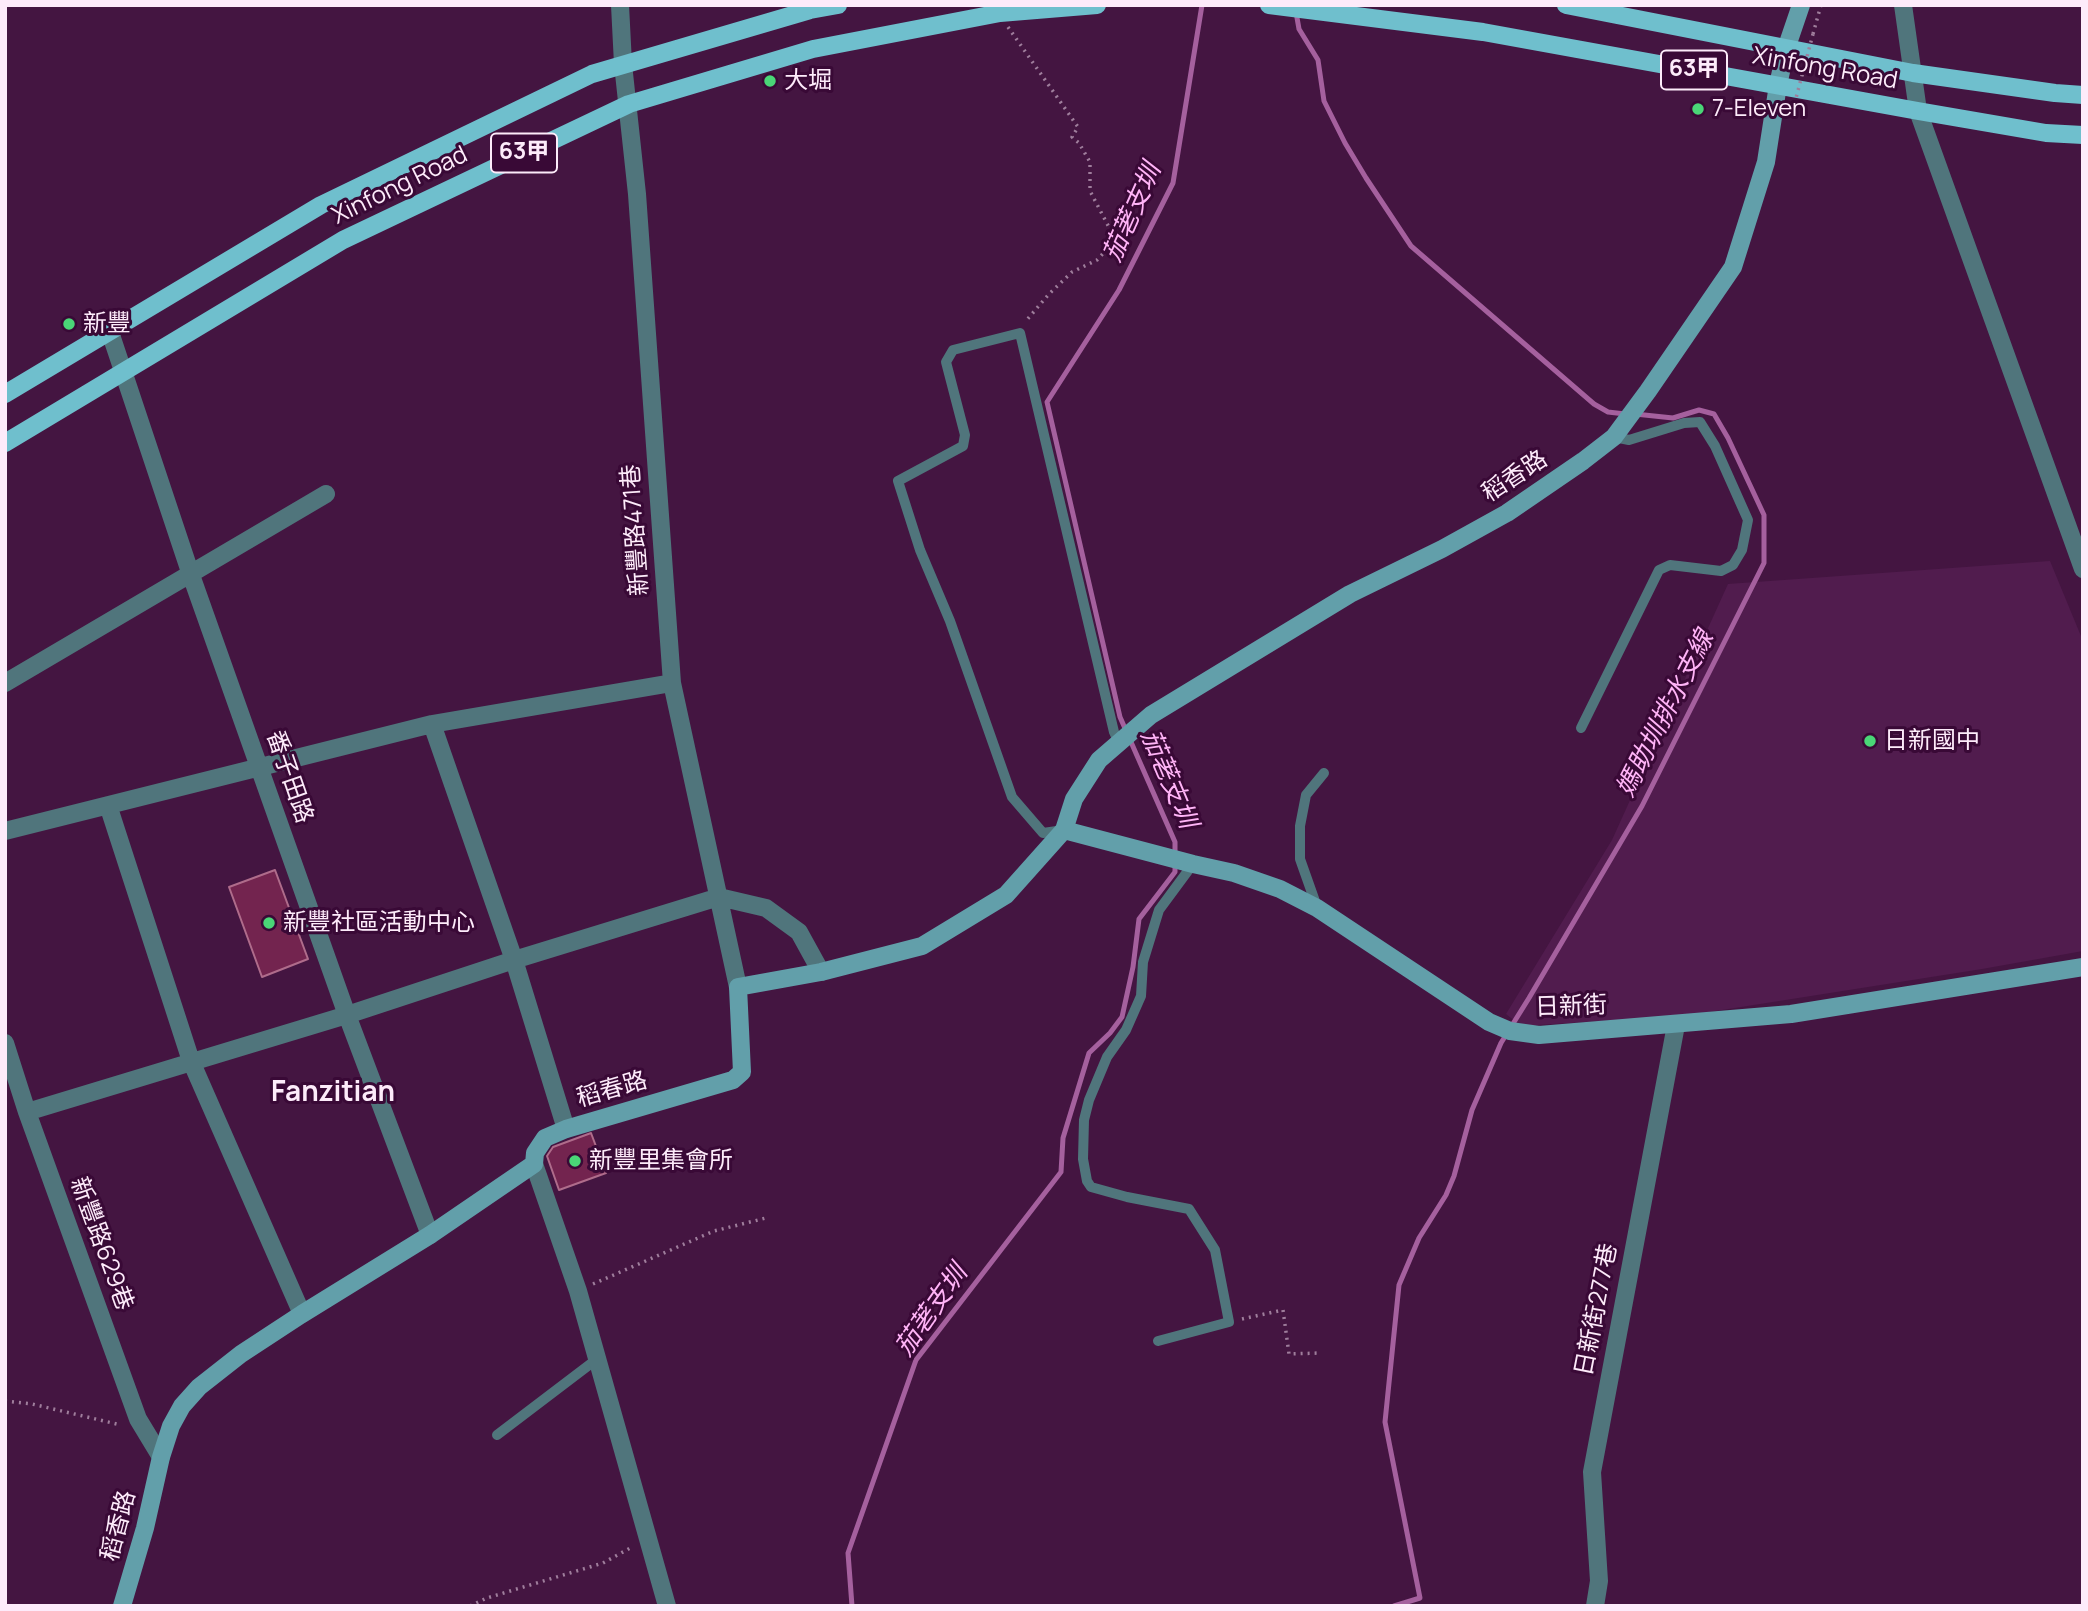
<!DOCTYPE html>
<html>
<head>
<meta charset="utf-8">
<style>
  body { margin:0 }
  #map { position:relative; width:2088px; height:1611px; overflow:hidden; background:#441541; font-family:Manrope,sans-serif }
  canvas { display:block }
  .frame { position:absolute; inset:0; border:7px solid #fdebfa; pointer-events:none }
</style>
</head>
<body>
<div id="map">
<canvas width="2088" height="1611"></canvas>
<div class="frame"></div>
</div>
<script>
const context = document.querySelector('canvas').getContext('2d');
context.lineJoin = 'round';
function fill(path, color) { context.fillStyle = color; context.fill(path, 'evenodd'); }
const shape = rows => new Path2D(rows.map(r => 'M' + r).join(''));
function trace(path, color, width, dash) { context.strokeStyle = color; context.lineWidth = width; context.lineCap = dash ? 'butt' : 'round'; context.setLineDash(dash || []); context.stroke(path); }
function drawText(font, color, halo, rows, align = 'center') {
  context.font = font + ' Manrope,"Noto Sans TC",sans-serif'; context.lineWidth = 6; context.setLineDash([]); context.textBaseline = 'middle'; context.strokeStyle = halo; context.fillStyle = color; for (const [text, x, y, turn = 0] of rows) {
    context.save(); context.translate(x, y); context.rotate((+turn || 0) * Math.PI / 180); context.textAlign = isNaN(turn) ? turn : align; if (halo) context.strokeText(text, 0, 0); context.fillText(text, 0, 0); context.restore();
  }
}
const built = shape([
  [2050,561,2083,641,2083,951,1982,969,1684,1016,1521,1026,1506,1014,1612,840,1728,584]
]);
const stream = shape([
  [1296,12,1299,29,1318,60,1324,101,1345,143,1366,178,1411,246,1594,404,1608,412,1625,414],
  [852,1606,848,1553,916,1360,1061,1172,1063,1138,1089,1053,1110,1033,1122,1017,1133,967,1139,919,1175,872,1175,842,1120,717,1047,402,1119,290,1173,183,1202,5],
  [1394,1606,1420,1598,1385,1422,1399,1285,1419,1238,1446,1195,1454,1176,1472,1110,1501,1043,1529,998,1642,806,1764,563,1764,515,1728,438,1714,414,1699,410,1673,418,1635,414]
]);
const building = shape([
  [275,870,308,959,262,977,229,887,275,870],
  [591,1133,606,1173,559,1190,547,1156,553,1147,591,1133]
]);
const path = shape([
  [1008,27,1078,127,1072,137,1079,143,1090,162,1090,191,1113,235,1110,246,1097,260,1072,272,1049,294,1025,322],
  [1813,34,1821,5],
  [593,1284,714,1231,766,1218],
  [1242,1319,1283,1310,1289,1354,1319,1353],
  [5,1401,32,1404,121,1425],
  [470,1606,487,1598,603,1563,632,1547]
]);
const lane = shape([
  [1581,728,1659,570,1670,565,1721,571,1733,565,1742,550,1748,520,1715,446,1700,422,1684,423,1629,440,1614,437],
  [1064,830,1043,833,1012,797,950,621,920,550,898,481,963,446,965,435,946,362,953,350,1020,333,1114,732,1119,743],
  [1317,907,1300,859,1300,826,1306,795,1324,773],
  [1158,1341,1229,1322,1215,1250,1189,1209,1127,1197,1091,1187,1087,1181,1083,1159,1084,1120,1089,1100,1107,1057,1126,1030,1141,996,1143,962,1159,910,1193,864],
  [497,1435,597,1359]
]);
const street = shape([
  [620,5,623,64,637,194,672,683,738,987],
  [1903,5,1918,111,2083,569],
  [110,332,191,575,347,1015,430,1235],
  [5,683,326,494],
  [432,724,514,960,566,1129],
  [108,805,191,1061,302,1314],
  [5,831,432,724,672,683],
  [5,1043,27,1112,138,1419,161,1457],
  [27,1112,347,1015,514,960,719,897,766,908,799,932,821,972],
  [534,1164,578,1291,667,1606],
  [1595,1606,1599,1581,1592,1472,1676,1025]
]);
const secondary = shape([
  [1064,830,1193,864,1234,873,1280,889,1317,908,1489,1022,1510,1031,1539,1035,1791,1014,2083,967],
  [122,1606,145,1528,161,1457,171,1426,182,1406,199,1387,241,1354,302,1314,430,1235,534,1164,535,1153,545,1138,566,1129,733,1080,742,1072,738,987,821,972,922,946,1006,895,1064,830,1074,799,1099,760,1151,715,1350,594,1442,549,1507,513,1583,461,1614,437,1648,391,1733,267,1766,162,1778,85,1786,49,1801,5]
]);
const primary = shape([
  [1269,5,1483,32,1918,111,2046,133,2083,135],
  [1566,5,1913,73,2055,93,2083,95],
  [5,394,321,205,592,74,810,10,838,5],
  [5,443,343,240,629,104,813,49,1000,13,1097,5]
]);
const pathBridge = shape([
  [1791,117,1813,34]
]);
const markers = [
  [770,81,7,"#4ad677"],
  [1698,109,7,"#4ad677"],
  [69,324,7,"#4ad677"],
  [1870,741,7,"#4ad677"],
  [269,923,7,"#4ad677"],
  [575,1161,7,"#4ad677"]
];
const shields = [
  [1694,70,66],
  [524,153,66]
];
const shieldNames = [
  ["63甲",1694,70],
  ["63甲",524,153]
];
const streetNames = [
  ["Xinfong Road",1825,69,10],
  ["Xinfong Road",400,186,-26],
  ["稻香路",1515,477,-33],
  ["新豐路471巷",636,530,-94],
  ["番子田路",289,777,71],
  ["日新街",1571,1007,-2],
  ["稻春路",612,1090,-16],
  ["新豐路629巷",101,1244,70],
  ["日新街277巷",1597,1310,-79],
  ["稻香路",119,1526,-75]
];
const poiNames = [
  ["大堀",784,81],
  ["7-Eleven",1712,109],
  ["新豐",83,324],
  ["日新國中",1884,741],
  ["新豐社區活動中心",283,923],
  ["新豐里集會所",589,1161]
];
const waterNames = [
  ["茄荖支圳",1133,213,-66],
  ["媽助圳排水支線",1666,714,-63],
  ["茄荖支圳",1168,779,67],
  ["茄荖支圳",932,1311,-55]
];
const quarterNames = [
  ["Fanzitian",333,1093]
];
fill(built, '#511c4e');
trace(stream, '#a5609e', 5);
fill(building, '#73244f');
trace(building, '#af6c8b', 2);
trace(path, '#9f7e9c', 3.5, [2, 5]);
trace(lane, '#50757c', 10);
trace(street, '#50757c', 18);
trace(secondary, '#629faa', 18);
trace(primary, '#6fbfcd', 18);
trace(pathBridge, '#9f7e9c', 3.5, [2, 5]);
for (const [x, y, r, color] of markers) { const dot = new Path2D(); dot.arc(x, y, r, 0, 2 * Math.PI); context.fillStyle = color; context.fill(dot); trace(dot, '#390936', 2.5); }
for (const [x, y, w] of shields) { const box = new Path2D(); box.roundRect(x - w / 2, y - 19.5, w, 39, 5); context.fillStyle = '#390936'; context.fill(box); trace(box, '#fdebfa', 2); }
drawText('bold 23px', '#fdebfa', null, shieldNames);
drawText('24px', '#fdebfa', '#390936', streetNames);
drawText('24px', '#fdebfa', '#390936', poiNames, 'left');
drawText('italic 26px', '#ffb4f7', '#390936', waterNames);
drawText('bold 28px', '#fdebfa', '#390936', quarterNames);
</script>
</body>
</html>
